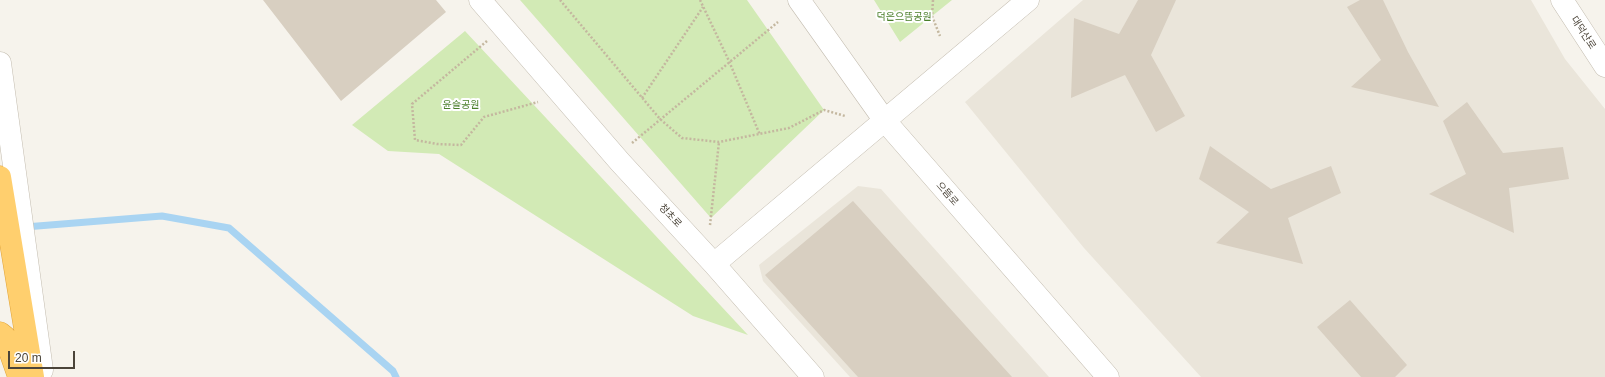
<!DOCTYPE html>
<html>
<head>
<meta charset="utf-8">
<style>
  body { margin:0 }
  #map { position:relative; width:1605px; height:377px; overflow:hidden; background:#f6f3ec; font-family:Helvetica,sans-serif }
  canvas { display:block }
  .scale { position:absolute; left:8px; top:351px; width:67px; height:18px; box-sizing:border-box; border:2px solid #4b4439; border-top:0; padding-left:5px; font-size:12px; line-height:14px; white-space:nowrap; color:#4b4439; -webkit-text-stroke:3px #fff; paint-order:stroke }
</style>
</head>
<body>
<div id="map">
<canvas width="1605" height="377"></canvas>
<div class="scale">20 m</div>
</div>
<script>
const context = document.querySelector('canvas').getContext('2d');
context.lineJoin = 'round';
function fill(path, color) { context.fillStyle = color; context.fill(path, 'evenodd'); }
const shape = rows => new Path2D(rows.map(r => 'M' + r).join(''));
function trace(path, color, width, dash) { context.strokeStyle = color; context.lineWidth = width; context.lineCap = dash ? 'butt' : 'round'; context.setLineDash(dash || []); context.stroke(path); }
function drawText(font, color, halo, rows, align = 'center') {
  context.font = font + ' Helvetica,"Noto Sans KR",sans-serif'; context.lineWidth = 4; context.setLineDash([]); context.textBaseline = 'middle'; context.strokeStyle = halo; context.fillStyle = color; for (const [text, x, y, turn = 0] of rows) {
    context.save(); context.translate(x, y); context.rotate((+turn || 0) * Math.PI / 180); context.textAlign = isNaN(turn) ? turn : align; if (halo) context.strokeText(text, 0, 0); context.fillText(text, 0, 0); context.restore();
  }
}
const residential = shape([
  [1083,0,1531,0,1565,59,1605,109,1605,377,1201,377,1084,248,965,102],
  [858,186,881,189,1049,377,850,377,763,281,759,265]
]);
const green = shape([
  [520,0,747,0,824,110,711,218],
  [874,0,952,0,900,42],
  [465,31,533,104,748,335,693,316,439,154,388,151,352,125]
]);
const stream = shape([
  [25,227,162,216,229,228,393,371,396,377]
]);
const building = shape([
  [263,0,436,0,446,12,341,101],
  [1138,0,1176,0,1151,55,1185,116,1156,132,1125,75,1071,98,1074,18,1119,34],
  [1360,0,1383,0,1408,52,1439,107,1351,87,1381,60,1347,7],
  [1467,102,1503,153,1563,147,1569,179,1509,188,1514,233,1429,194,1466,174,1443,121],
  [1210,146,1271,189,1331,166,1341,193,1288,218,1303,264,1216,243,1249,212,1199,179],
  [853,201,1012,377,858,377,765,275],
  [1350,300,1407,365,1395,377,1361,377,1317,327]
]);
const path = shape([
  [560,0,660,119,682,138,719,142,789,128,824,110,845,116],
  [700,0,729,61,760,135],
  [933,0,932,16,940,36],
  [487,41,412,104,415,140,437,144,461,145,484,117,538,102],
  [642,98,703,7],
  [632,143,778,22],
  [710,225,719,142]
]);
const minor = shape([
  [480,0,620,162,714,264,813,377],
  [799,0,885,121,1108,377],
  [1562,0,1605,66],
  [0,63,42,370],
  [714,264,1028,0]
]);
const highway = shape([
  [0,177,33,377],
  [0,333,5,337,19,377]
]);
const parkNames = [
  ["덕은으뜸공원",904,17],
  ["윤슬공원",461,105]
];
const streetNames = [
  ["대덕산로",1583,33,57],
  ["으뜸로",947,194,49],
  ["청초로",670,216,47]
];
fill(residential, '#eae5da');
fill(green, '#d2eab5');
trace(stream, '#a9d4f2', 7);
fill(building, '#d8cfc1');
trace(minor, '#c2bbae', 23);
trace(highway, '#e0a43c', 23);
trace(path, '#c4b79f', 2.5, [2, 2]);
trace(minor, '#fff', 22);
trace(highway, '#ffcf6e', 22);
drawText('10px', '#4a7f2a', '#fff', parkNames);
drawText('10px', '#4b4439', '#fff', streetNames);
</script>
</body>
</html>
